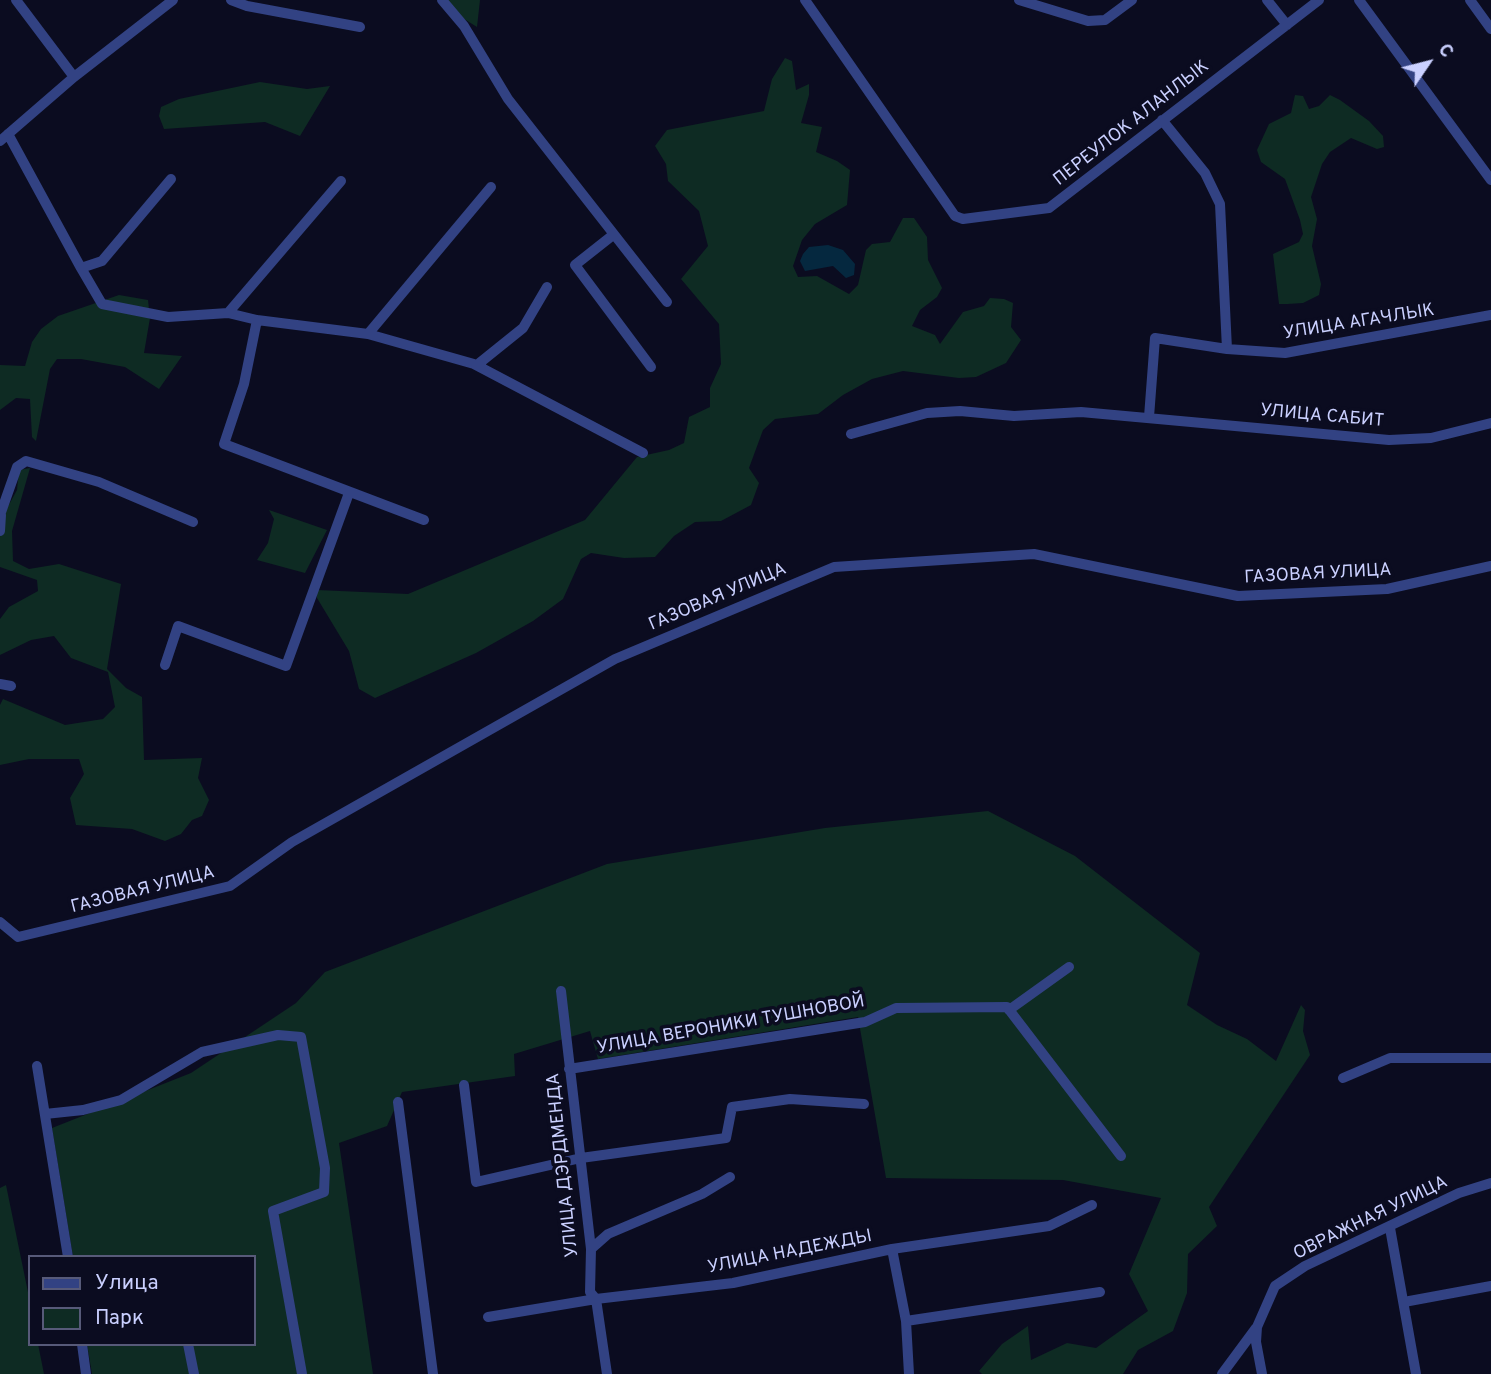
<!DOCTYPE html>
<html>
<head>
<meta charset="utf-8">
<style>
  body { margin:0 }
  #map { position:relative; width:1491px; height:1374px; overflow:hidden; background:#0b0c20; font-family:Overpass,sans-serif }
  canvas { display:block }
  .legend { position:absolute; left:28px; top:1255px; width:228px; height:91px; box-sizing:border-box; background:#0b0c20; border:2px solid #575a79; margin:0; padding:9px 12px; list-style:none; font-size:21px; color:#cad0ff }
  .legend li { display:flex; align-items:center; gap:14px; height:35px }
  .legend b { width:35px; border:2px solid #575a79 }
  .north { position:absolute; left:1393px; top:28px; width:70px; height:70px; -webkit-text-stroke:5px #0b0c20; paint-order:stroke; rotate:55deg; font-size:19px; font-weight:700; line-height:28px; text-align:center; color:#cad0ff }
  .north::after { content:''; display:block; margin:auto; width:24px; height:32px; background:#cad0ff; clip-path:polygon(50% 0,100% 100%,50% 72%,0 100%) }
</style>
</head>
<body>
<div id="map">
<canvas width="1491" height="1374"></canvas>
<ul class="legend">
<li><b style="height:9px;background:#324283"></b>Улица</li>
<li><b style="height:19px;background:#0e2b23"></b>Парк</li>
</ul>
<div class="north">С</div>
</div>
<script>
const context = document.querySelector('canvas').getContext('2d');
context.lineJoin = 'round';
function fill(path, color) { context.fillStyle = color; context.fill(path, 'evenodd'); }
const shape = rows => new Path2D(rows.map(r => 'M' + r).join(''));
function trace(path, color, width, dash) { context.strokeStyle = color; context.lineWidth = width; context.lineCap = dash ? 'butt' : 'round'; context.setLineDash(dash || []); context.stroke(path); }
function drawText(font, color, halo, rows, align = 'center') {
  context.font = font + ' Overpass,sans-serif'; context.lineWidth = 7; context.setLineDash([]); context.textBaseline = 'middle'; context.strokeStyle = halo; context.fillStyle = color; for (const [text, x, y, turn = 0] of rows) {
    context.save(); context.translate(x, y); context.rotate((+turn || 0) * Math.PI / 180); context.textAlign = isNaN(turn) ? turn : align; if (halo) context.strokeText(text, 0, 0); context.fillText(text, 0, 0); context.restore();
  }
}
const green = shape([
  [448,0,480,0,477,27,453,12],
  [785,58,792,61,796,90,809,84,809,95,801,123,822,127,816,152,837,161,850,170,847,205,815,224,802,240,793,266,798,277,817,276,849,294,858,285,866,250,872,244,890,242,903,218,914,218,927,237,928,260,942,288,937,297,920,310,912,326,935,335,940,344,963,312,984,306,990,298,1004,299,1013,303,1011,327,1021,340,1006,363,976,377,959,378,903,371,872,379,843,395,818,414,775,419,763,430,749,468,759,483,751,505,721,521,695,522,674,536,655,557,624,558,591,553,581,559,563,599,533,621,476,653,375,698,359,689,349,651,317,598,317,590,408,594,585,520,637,457,669,450,684,443,689,417,710,407,710,388,721,364,719,324,681,279,708,246,699,211,668,181,666,164,655,146,667,130,764,111,772,79],
  [260,82,307,89,330,86,300,136,265,122,164,129,159,116,161,107,179,99],
  [1295,95,1303,96,1309,109,1319,106,1330,95,1340,100,1369,121,1383,136,1384,147,1377,149,1351,138,1330,152,1322,164,1311,197,1317,219,1312,246,1321,284,1319,295,1303,303,1287,304,1279,304,1273,254,1299,242,1303,234,1300,220,1285,179,1261,162,1257,150,1269,124,1291,113],
  [119,295,148,300,150,318,144,353,182,356,159,389,125,367,81,359,57,359,50,369,36,441,32,437,30,399,16,398,0,410,0,365,25,366,32,342,41,329,58,316],
  [30,468,12,531,13,561,29,569,59,564,121,584,107,669,126,688,142,697,144,760,202,758,198,778,209,800,202,816,192,820,181,834,165,841,132,829,76,825,70,798,84,774,79,759,29,759,0,765,0,705,3,699,65,725,103,719,115,707,108,672,71,658,54,636,31,640,0,655,0,619,9,607,38,591,37,580,0,567,0,521,17,490,19,470],
  [269,510,327,530,305,573,257,560,268,543,274,519],
  [988,811,1075,856,1200,953,1187,1005,1217,1025,1247,1039,1276,1061,1301,1005,1305,1010,1303,1031,1310,1055,1209,1207,1217,1226,1188,1254,1187,1293,1173,1331,1138,1350,1123,1374,982,1374,979,1371,1002,1344,1028,1326,1031,1360,1067,1343,1096,1348,1148,1311,1129,1274,1161,1198,1063,1180,886,1178,858,1017,598,1059,590,1031,514,1054,515,1076,402,1092,387,1126,339,1143,373,1374,92,1374,87,1344,254,1344,254,1257,73,1257,52,1128,191,1073,296,1003,325,972,607,864,825,828],
  [6,1185,30,1302,30,1344,38,1344,44,1374,0,1374,0,1188]
]);
const water = shape([
  [828,245,843,250,855,264,854,275,846,278,833,266,805,271,800,261,803,254,809,247]
]);
const minor = shape([
  [16,0,74,77],
  [231,0,247,6,360,27],
  [442,0,464,26,508,99,667,302],
  [805,0,955,216,963,219,1049,208,1319,0],
  [1019,0,1088,21,1105,20,1132,0],
  [1267,0,1287,25],
  [1359,0,1491,180],
  [1470,0,1491,29],
  [1162,120,1205,173,1220,204,1227,349,1285,353,1491,315],
  [8,134,81,268,102,261,171,179],
  [0,141,74,77,173,0],
  [613,235,575,265,651,367],
  [81,268,102,304,168,317,228,313,341,181],
  [228,313,257,320,368,334,474,364,643,453],
  [257,320,244,384,224,444,424,520],
  [368,334,491,187],
  [477,365,523,328,547,287],
  [1149,417,1155,338,1227,349],
  [851,434,927,413,960,411,1014,416,1081,412,1389,440,1431,438,1491,423],
  [0,515,17,467,26,461,99,482,193,522],
  [0,531,1,515],
  [165,665,178,626,286,666,349,493],
  [0,684,11,686],
  [0,922,18,937,230,886,292,842,615,659,834,567,1034,554,1238,596,1387,589,1491,566],
  [561,991,591,1249,590,1292,596,1299,607,1374],
  [1009,1010,1069,967],
  [37,1066,68,1257],
  [569,1069,865,1022,896,1008,1007,1007,1121,1156],
  [1343,1078,1390,1058,1491,1058],
  [464,1085,476,1182,581,1158,726,1138,732,1107,790,1099,864,1104],
  [398,1102,433,1374],
  [45,1114,83,1110,121,1100,202,1052,278,1035,301,1037,325,1168,324,1192,273,1211,302,1374],
  [1390,1228,1416,1374],
  [591,1249,608,1234,702,1194,730,1177],
  [892,1249,906,1321,909,1374],
  [1404,1302,1491,1286],
  [488,1317,596,1299,733,1283,892,1249,1049,1226,1092,1205],
  [906,1321,1100,1292],
  [82,1344,86,1374],
  [188,1344,194,1374],
  [1222,1374,1256,1328],
  [1262,1374,1256,1342,1257,1327,1275,1286,1305,1266,1459,1193,1491,1183]
]);
const streetNames = [
  ["ПЕРЕУЛОК АЛАНЛЫК",1132,124,-38],
  ["УЛИЦА АГАЧЛЫК",1359,323,-9],
  ["УЛИЦА САБИТ",1322,417,5],
  ["ГАЗОВАЯ УЛИЦА",1318,575,-3],
  ["ГАЗОВАЯ УЛИЦА",718,598,-23],
  ["ГАЗОВАЯ УЛИЦА",143,891,-14],
  ["УЛИЦА ВЕРОНИКИ ТУШНОВОЙ",731,1026,-10],
  ["УЛИЦА ДЭРДМЕНДА",564,1165,-96],
  ["ОВРАЖНАЯ УЛИЦА",1371,1219,-26],
  ["УЛИЦА НАДЕЖДЫ",790,1253,-11]
];
fill(green, '#0e2b23');
fill(water, '#05283f');
trace(minor, '#324283', 10);
drawText('18px', '#cad0ff', '#0b0c20', streetNames);
</script>
</body>
</html>
